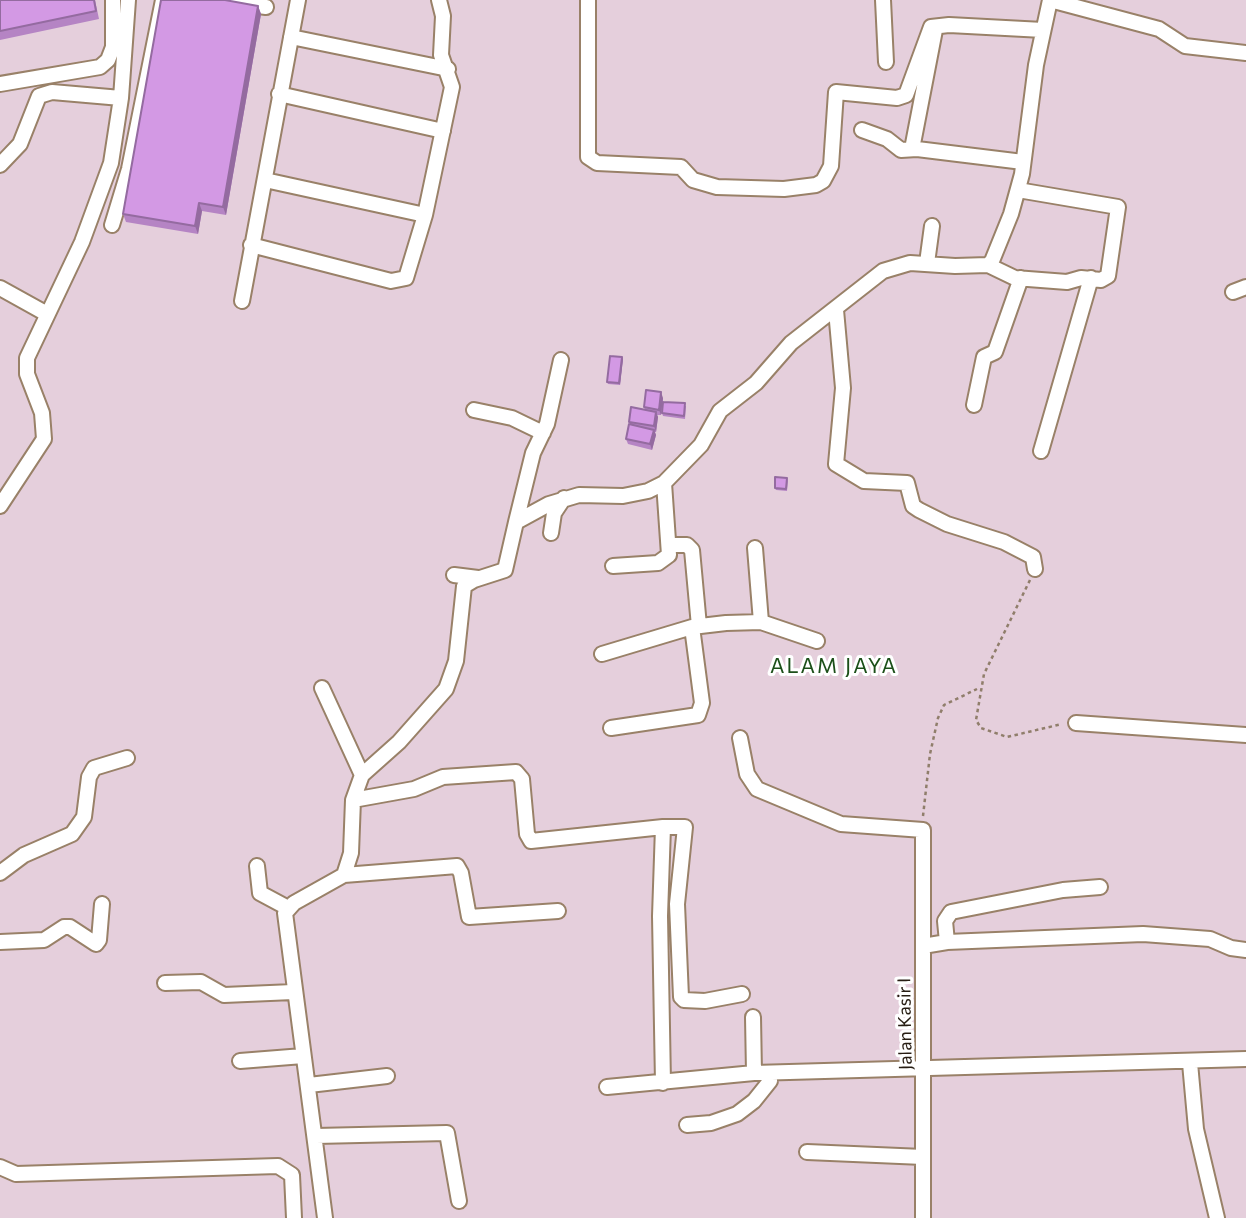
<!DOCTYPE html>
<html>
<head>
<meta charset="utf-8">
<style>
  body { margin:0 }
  canvas { display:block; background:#f5dbbf }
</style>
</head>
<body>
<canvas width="1246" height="1218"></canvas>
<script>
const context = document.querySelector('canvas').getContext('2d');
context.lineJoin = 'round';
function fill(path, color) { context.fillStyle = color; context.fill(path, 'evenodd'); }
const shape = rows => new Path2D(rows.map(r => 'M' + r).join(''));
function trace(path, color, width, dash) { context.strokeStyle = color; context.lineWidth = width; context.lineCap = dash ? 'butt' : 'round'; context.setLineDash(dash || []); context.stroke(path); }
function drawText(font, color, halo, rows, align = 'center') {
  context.font = font + ' Commissioner,sans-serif'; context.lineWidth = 6; context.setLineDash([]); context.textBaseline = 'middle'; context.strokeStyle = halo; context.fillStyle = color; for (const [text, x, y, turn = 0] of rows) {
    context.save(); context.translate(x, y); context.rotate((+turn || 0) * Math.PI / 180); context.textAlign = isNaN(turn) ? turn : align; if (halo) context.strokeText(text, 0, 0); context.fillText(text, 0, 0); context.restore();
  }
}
const industrial = shape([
  [0,0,1246,0,1246,1218,0,1218]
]);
const path = shape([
  [1030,580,984,674,976,720,981,728,1007,737,1062,724],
  [923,816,930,754,938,718,944,705,977,689]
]);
const minor = shape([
  [212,0,266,7],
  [588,0,588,157,597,163,681,167,693,180,717,187,784,189,816,185,823,181,831,166,836,92,897,98,906,95,931,27,949,25,1043,30],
  [883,0,886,62],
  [1050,0,1159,29,1185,46,1246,53],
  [291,37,448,69],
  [0,84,100,67,108,60,113,47,113,0],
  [279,94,443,131],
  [862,130,887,139,901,150,917,149,1023,162],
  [912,149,935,30],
  [0,165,20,144,39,96,52,92,121,98],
  [265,180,425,215],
  [112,225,129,169,163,0],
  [251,245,391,281,406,278,425,215,452,87,441,55,443,16,439,0],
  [927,263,932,226],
  [988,265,1015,278,1067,282,1081,278,1101,280,1108,276,1118,207,1018,190],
  [0,288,47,314],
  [1233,292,1246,287],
  [242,301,298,0],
  [836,310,843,388,836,464,864,481,907,483,913,506,919,510,947,524,1004,542,1033,557,1035,569],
  [974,405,984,357,995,352,1021,278],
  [474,410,512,418,543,433],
  [1041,451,1091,278],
  [0,506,44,439,42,413,27,374,27,358,82,242,111,163,121,98,128,0],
  [516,522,533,453,547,424,561,360],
  [551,533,554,513,564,498],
  [671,545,687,545,692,550,699,626],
  [755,548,761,622],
  [613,566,658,563,669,555,664,483],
  [454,575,478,578],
  [602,654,692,627,726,623,761,622,817,641],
  [322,688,362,775],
  [1076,723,1246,735],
  [611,728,698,715,702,703,692,627],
  [740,738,747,774,757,789,841,824,923,830,923,1218],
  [353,800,414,789,443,777,516,772,522,779,527,834,531,841,663,827,660,916,663,1083],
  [663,827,685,827,677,904,681,997,684,1000,705,1001,742,994],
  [257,866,260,893,288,908],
  [0,873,24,855,72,834,84,817,89,777,94,768,127,758],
  [344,875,457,866,461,873,469,917,558,911],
  [0,942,44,940,64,927,70,927,96,944,99,940,102,904],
  [947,942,945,921,951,912,1063,890,1100,887],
  [923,946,947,942,1143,934,1210,939,1231,948,1246,950],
  [165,983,201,982,224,995,293,992],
  [753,1017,754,1073],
  [240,1061,303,1056],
  [1190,1063,1196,1129,1217,1218],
  [309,1085,387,1076],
  [607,1087,754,1073,1246,1059],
  [687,1125,711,1123,737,1114,754,1101,770,1081,770,1073],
  [316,1136,447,1133,459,1201],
  [807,1152,923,1157],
  [0,1167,16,1174,278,1166,292,1175,294,1218],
  [325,1218,285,913,294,903,344,875,351,853,353,800,362,775,399,742,446,689,456,661,464,586,474,580,505,570,516,522,549,504,579,495,623,496,648,491,664,483,701,445,720,411,756,383,791,343,883,271,910,263,955,266,988,265,992,261,1011,214,1022,174,1036,65,1050,0]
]);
const wall = shape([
  [0,0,95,0,99,19,0,40],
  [258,6,261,14,226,215,202,211,198,234,126,222,123,214],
  [622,357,623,359,620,385,608,384,607,382],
  [663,398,663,402,686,406,685,419,663,416,662,413,663,403,661,415,657,415,658,417,656,432,655,432,656,435,652,450,628,444,626,439,630,424,629,422,645,410,644,407],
  [787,478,788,481,787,491,776,490,775,488]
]);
const shadedWall = shape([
  [258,6,261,14,226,215,223,207],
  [199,203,202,211,198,234,195,226],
  [622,357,623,359,620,385,619,383],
  [661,392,663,398,661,415,659,410],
  [656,412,658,417,656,432,654,426],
  [654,430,656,435,652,450,650,444]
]);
const building = shape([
  [0,0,94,0,96,11,0,31,0,0],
  [161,0,225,0,258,6,223,207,199,203,195,226,123,214,161,0],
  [610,356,622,357,619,383,607,382,610,356],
  [646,390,661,392,659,410,644,407,646,390],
  [663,402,685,403,684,416,662,413,663,402],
  [631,407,656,412,654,426,629,422,631,407],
  [629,424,654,430,650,444,626,439,629,424],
  [775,477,787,478,786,489,775,488,775,477]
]);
const streetNames = [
  ["Jalan Kasir I",905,1024,-91]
];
const quarterNames = [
  ["ALAM JAYA",834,666]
];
fill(industrial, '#e5cfdc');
trace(minor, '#998168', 18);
trace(path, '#907e6b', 2.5, [3.5, 3.5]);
trace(minor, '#fff', 14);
fill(wall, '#b584c4');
fill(shadedWall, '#946ba0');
fill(building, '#d399e4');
trace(building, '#946ba0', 2);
drawText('18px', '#271d13', '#fff', streetNames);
context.letterSpacing = '2px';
drawText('21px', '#1c4f19', '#fff', quarterNames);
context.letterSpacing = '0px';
</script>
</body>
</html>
